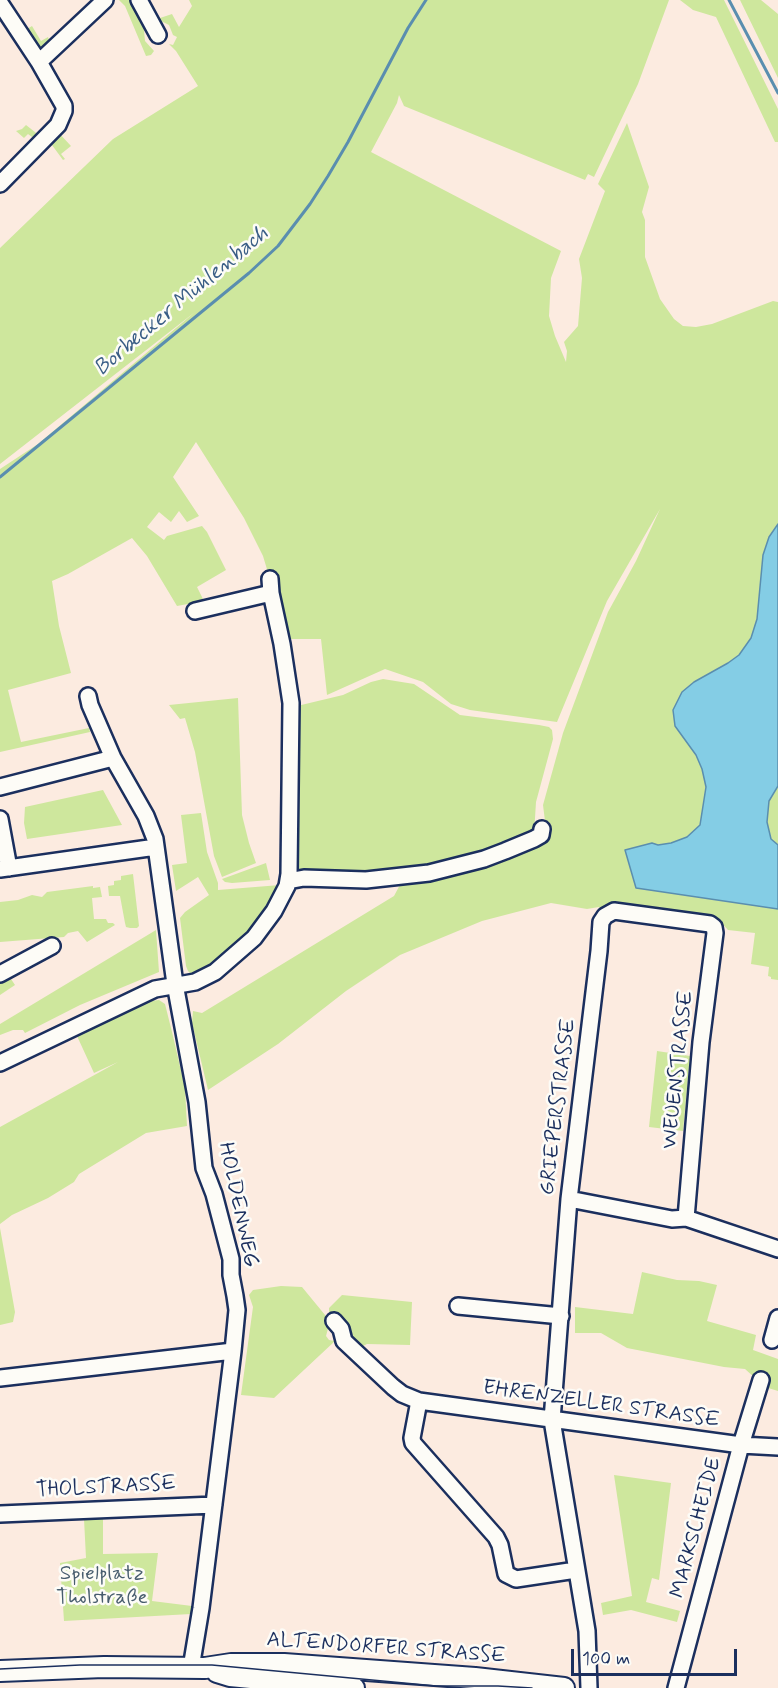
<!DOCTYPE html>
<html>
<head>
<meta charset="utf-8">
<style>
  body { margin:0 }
  #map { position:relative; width:778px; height:1688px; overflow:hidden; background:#fcebe0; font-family:Mynerve,sans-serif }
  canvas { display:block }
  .scale { position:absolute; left:571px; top:1649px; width:166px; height:27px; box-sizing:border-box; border:3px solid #1b2f5e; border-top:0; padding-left:8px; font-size:18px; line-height:21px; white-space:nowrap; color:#1b2f5e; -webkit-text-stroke:4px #fdfcf7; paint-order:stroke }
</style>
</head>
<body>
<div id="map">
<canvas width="778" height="1688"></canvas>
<div class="scale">100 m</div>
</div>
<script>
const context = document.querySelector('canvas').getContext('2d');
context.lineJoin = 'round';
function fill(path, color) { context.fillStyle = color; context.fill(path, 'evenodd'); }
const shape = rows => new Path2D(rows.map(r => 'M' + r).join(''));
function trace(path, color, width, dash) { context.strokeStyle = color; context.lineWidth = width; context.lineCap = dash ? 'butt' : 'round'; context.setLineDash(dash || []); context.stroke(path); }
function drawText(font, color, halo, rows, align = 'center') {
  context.font = font + ' Mynerve,sans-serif'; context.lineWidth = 5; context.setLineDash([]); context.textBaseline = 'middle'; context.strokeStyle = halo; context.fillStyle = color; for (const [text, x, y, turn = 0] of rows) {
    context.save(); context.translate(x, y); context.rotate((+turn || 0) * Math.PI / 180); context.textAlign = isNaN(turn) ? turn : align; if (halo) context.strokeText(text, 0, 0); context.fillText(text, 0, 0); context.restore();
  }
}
const green = shape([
  [119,0,134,0,143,20,145,41,154,51,151,55,146,56,125,6],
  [189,0,669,0,638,84,594,177,588,174,585,180,404,106,399,95,397,103,371,152,561,251,551,278,549,316,555,336,566,362,567,351,564,342,578,326,582,278,579,259,605,191,598,184,627,123,649,187,642,212,645,220,645,257,660,299,674,319,683,326,696,327,712,324,773,301,778,302,778,980,771,979,771,977,768,976,769,967,751,964,755,933,728,930,717,918,620,904,609,906,609,908,600,910,599,907,587,909,551,903,482,921,400,955,346,991,278,1044,208,1090,192,1023,193,1011,202,1013,394,896,402,881,545,837,551,824,545,821,543,805,563,733,608,612,636,561,660,509,607,601,557,722,470,710,451,704,423,682,385,669,327,695,321,639,288,639,263,556,244,518,196,442,173,477,199,516,187,522,179,511,171,522,159,512,147,527,164,540,167,536,202,526,207,532,226,570,197,587,204,601,177,606,147,556,132,538,68,574,52,581,59,626,71,673,8,690,21,742,89,728,90,732,0,752,0,469,38,444,195,312,0,464,0,248,113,139,198,86,176,51,169,44,173,45,177,37,173,35,169,25,157,19,172,14,179,27,192,6],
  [680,0,724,0,778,109,778,142,775,142,716,17,693,10],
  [740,0,761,0,778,14,778,78],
  [32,26,41,41,48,37,49,40,51,44,41,51,38,50,24,31],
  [26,125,40,136,36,140,28,134,24,138,16,131,22,129],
  [58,132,71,146,61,154,65,159,63,160,49,141],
  [383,679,414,684,460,715,539,725,549,727,552,730,553,739,536,802,534,834,448,864,390,873,301,873,295,871,297,706,343,695,371,682],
  [238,698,242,815,249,843,256,863,222,877,214,856,195,752,185,718,180,719,169,705],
  [103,790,122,825,27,839,24,823,25,807],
  [201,813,207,852,218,883,218,890,280,885,276,895,251,933,204,972,193,976,188,971,186,966,180,918,185,912,209,895,198,877,176,891,172,865,187,863,181,815],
  [266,863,270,880,232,883,225,882,222,879],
  [133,874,139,926,137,928,130,928,126,927,125,923,120,896,109,896,108,886,114,885,114,881,121,880,121,876],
  [93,886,93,888,100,887,102,897,92,898,94,919,106,919,108,923,113,923,115,925,87,942,78,931,68,933,64,937,0,942,0,902,18,900,32,895,42,897,47,892],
  [156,930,159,972,80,1005,25,1033,23,1030,13,1030,0,1035,0,1024],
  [7,973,15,985,0,995,0,977],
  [159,1000,165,1004,173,1036,185,1088,187,1126,146,1133,79,1174,74,1182,48,1198,12,1215,0,1224,0,1127,118,1062,94,1073,77,1036,151,1001],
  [657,1051,690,1056,683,1131,649,1127],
  [0,1228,15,1312,13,1322,0,1325],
  [642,1272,677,1280,699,1281,717,1285,707,1321,756,1335,753,1350,778,1359,778,1391,765,1387,745,1369,724,1367,627,1348,601,1333,575,1333,575,1307,633,1314],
  [281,1286,302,1287,330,1321,326,1336,329,1340,335,1341,274,1398,241,1395,253,1307,249,1295,253,1290],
  [342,1295,412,1302,410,1345,367,1344,355,1350,329,1312,329,1308],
  [614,1475,671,1483,659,1580,652,1578,646,1602,680,1611,677,1622,631,1610,603,1615,601,1603,632,1596],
  [103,1518,103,1554,158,1553,152,1601,192,1606,191,1614,64,1621,60,1563,86,1558,84,1519]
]);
const water = shape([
  [778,524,778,786,769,801,767,822,771,839,778,845,778,909,636,888,625,850,652,843,658,845,671,843,687,837,700,825,706,787,702,769,696,755,675,726,673,710,682,692,694,682,728,663,739,655,751,638,757,619,763,555,769,537,778,524]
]);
const stream = shape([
  [729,0,778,93],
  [0,477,249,273,278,246,310,204,328,176,348,142,408,28,426,0]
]);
const minor = shape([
  [139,0,158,35],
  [0,3,39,62,64,106,64,111,58,125,0,184],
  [39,62,105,0],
  [195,611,271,593],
  [88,696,90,705,113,758,146,816,155,839,175,984,197,1102,204,1168,214,1194,231,1259,231,1275,235,1296,237,1310,233,1351,201,1608,191,1668],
  [0,787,113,758],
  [0,819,9,868],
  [0,869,156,847],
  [288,881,304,878,366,880,429,873,484,859,505,851,534,839,541,835,542,829],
  [0,974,52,946],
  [0,1063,155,989,195,982,215,972,254,938,274,911,287,886,289,874,291,703,282,644,271,593,270,579],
  [569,1199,672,1219,686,1218,778,1249],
  [458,1306,561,1316],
  [334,1321,341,1329,344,1341,393,1387,402,1394,419,1401,741,1445,778,1447],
  [772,1340,778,1318],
  [0,1378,233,1351],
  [419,1401,412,1438,413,1443,496,1537,500,1545,506,1574,516,1579,576,1570],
  [0,1514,214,1505],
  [589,1688,587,1631,552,1420,569,1199,599,951,601,922,605,916,614,911,710,924,714,927,715,933,701,1042,686,1218],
  [676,1688,741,1445,761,1380]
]);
const major = shape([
  [0,1671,104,1667,205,1668,231,1664,284,1664,475,1678,564,1688],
  [217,1672,230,1676,354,1688]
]);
const tram = shape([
  [0,1669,80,1665,212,1665,436,1686,498,1686,532,1688]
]);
const streetNames = [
  ["WEUENSTRASSE",679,1070,-84],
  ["GRIEPERSTRASSE",559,1107,-83],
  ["HOLDENWEG",237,1205,78],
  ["EHRENZELLER STRASSE",601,1405,8],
  ["THOLSTRASSE",106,1488,-3],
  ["MARKSCHEIDE",697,1528,-75],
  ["ALTENDORFER STRASSE",386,1649,4]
];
const parkNames = [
  ["Spielplatz",102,1575],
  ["Tholstraße",102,1599]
];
const waterNames = [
  ["Borbecker Mühlenbach",182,302,-40]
];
fill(green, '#cee79d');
fill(water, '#84cde5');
trace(water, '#5a8eaf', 1.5);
trace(stream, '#5a8eaf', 3);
trace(minor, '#1b2f5e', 20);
trace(major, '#1b2f5e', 24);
trace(minor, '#fdfcf7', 15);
trace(major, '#fdfcf7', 20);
trace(tram, '#1b2f5e', 1.5);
drawText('21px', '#1b2f5e', '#fdfcf7', streetNames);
drawText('21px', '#485d6e', '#fdfcf7', parkNames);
drawText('italic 22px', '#3a5e86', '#fdfcf7', waterNames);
</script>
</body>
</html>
